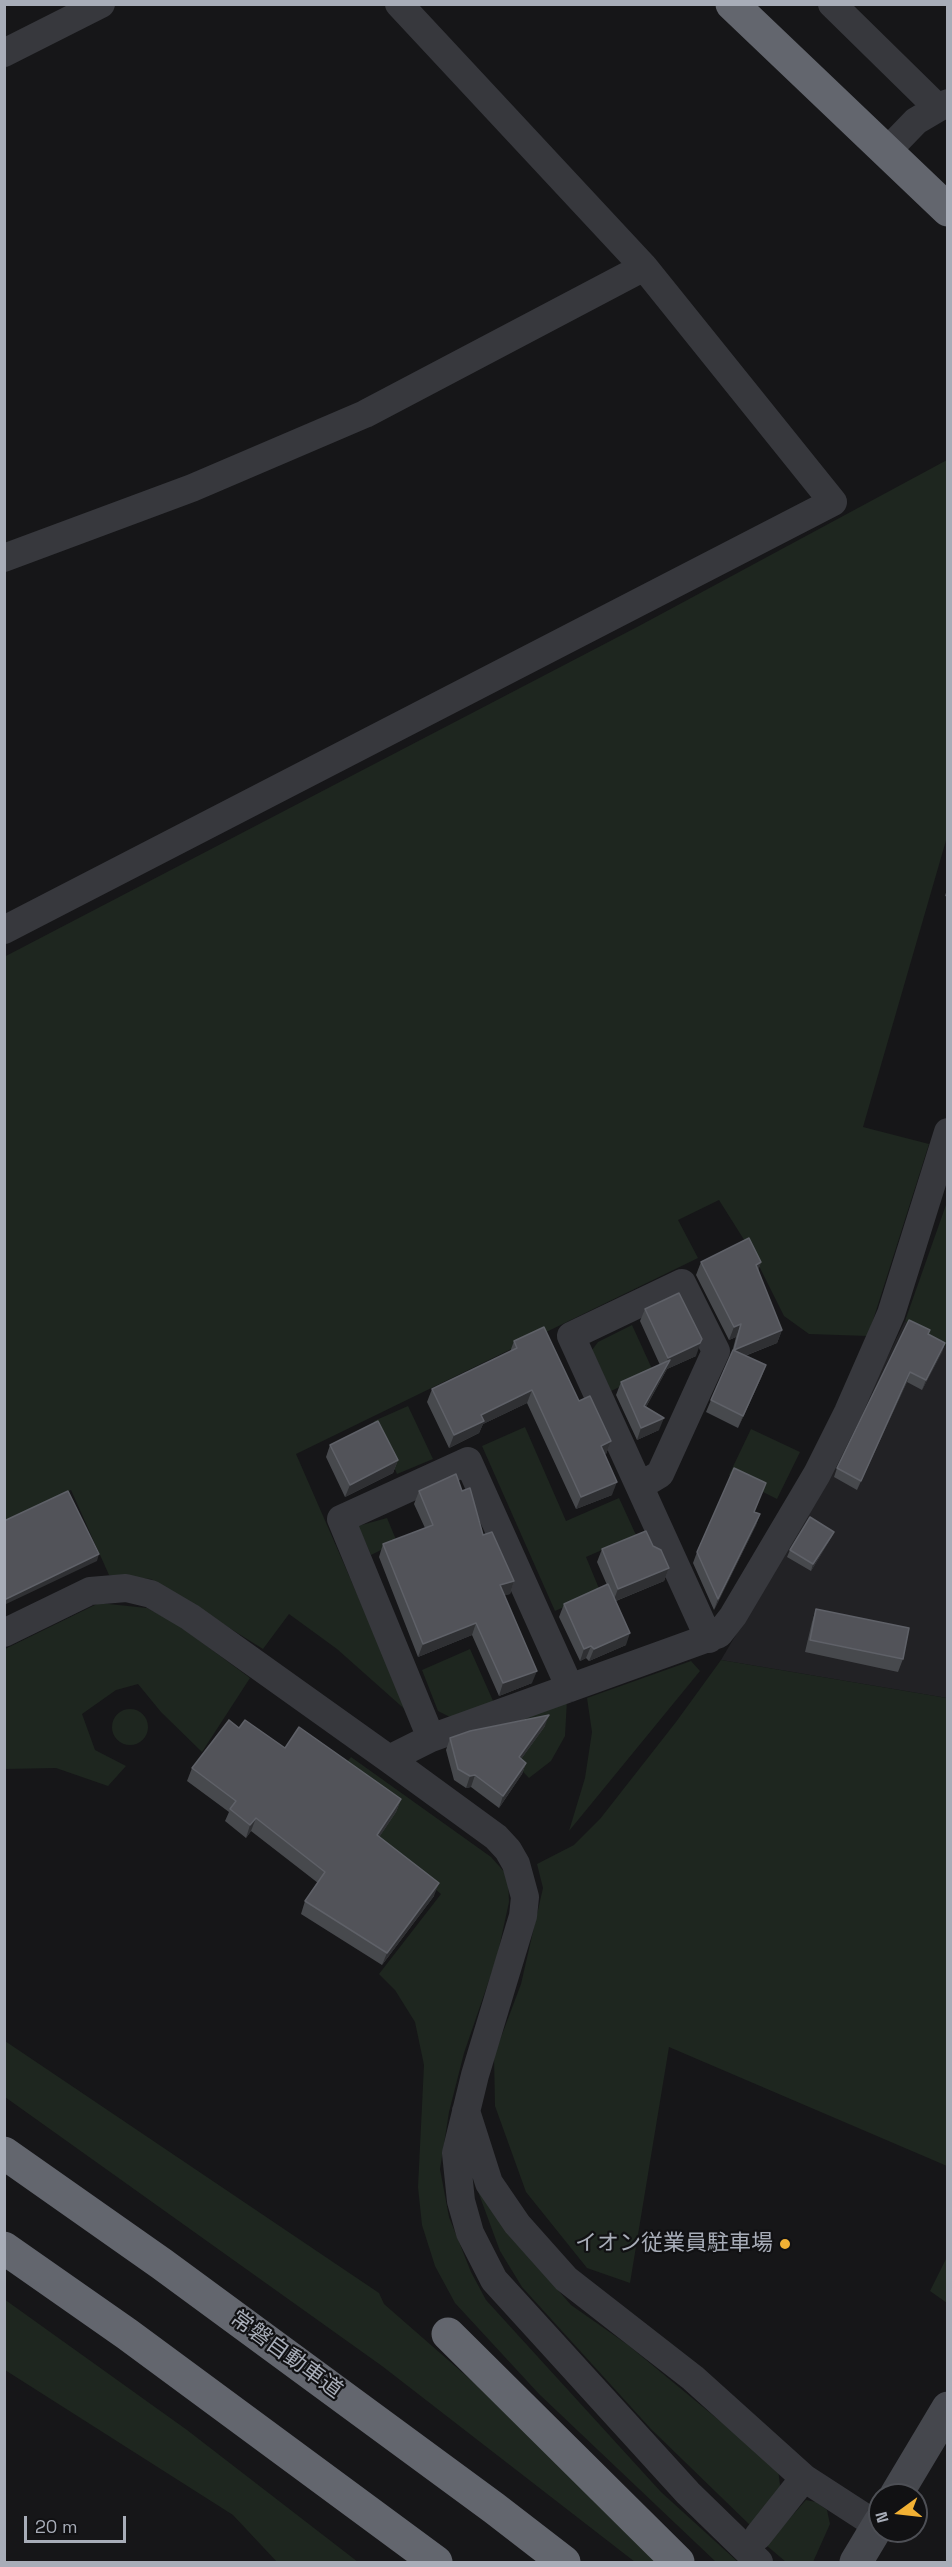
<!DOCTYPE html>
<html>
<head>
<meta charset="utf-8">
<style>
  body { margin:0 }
  #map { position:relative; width:952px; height:2567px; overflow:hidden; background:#161618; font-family:"Space Grotesk",sans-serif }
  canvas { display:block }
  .frame { position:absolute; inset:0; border:6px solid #a8adb8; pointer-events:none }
  .north { position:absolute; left:868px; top:2483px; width:60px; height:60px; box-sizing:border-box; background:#111113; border:2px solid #4d4f55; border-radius:50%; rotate:255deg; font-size:16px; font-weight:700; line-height:24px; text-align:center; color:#a8adb8 }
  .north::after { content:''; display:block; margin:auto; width:21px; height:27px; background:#f2b134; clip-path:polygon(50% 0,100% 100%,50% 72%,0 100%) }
  .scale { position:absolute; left:24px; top:2516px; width:102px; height:27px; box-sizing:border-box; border:3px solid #a8adb8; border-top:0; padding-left:8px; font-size:18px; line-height:21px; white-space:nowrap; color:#a8adb8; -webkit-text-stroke:4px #111113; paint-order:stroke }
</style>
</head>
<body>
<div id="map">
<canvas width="952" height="2567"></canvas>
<div class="frame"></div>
<div class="north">N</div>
<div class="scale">20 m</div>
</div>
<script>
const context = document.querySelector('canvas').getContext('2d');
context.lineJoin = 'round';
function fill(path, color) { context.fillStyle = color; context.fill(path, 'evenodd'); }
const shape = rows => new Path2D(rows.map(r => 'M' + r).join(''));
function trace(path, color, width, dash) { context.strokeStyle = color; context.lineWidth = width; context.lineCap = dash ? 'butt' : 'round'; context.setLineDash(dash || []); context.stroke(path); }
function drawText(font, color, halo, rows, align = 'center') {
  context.font = font + ' "Space Grotesk","Noto Sans JP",sans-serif'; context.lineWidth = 4.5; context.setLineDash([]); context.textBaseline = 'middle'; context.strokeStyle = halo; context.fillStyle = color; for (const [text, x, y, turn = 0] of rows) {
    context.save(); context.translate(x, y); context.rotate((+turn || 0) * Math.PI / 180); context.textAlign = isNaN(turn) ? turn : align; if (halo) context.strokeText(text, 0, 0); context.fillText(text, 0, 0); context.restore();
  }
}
const built = shape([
  [905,1321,947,1347,947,1698,721,1660,823,1488]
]);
const green = shape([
  [947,460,947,837,863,1127,929,1144,868,1336,809,1334,784,1316,753,1254,719,1200,678,1220,698,1258,296,1454,409,1713,337,1649,289,1614,263,1649,151,1579,109,1575,71,1490,5,1521,4,957,639,626],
  [947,1202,947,1347,905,1321],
  [632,1325,653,1371,611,1391,592,1350,598,1342],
  [408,1406,433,1459,397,1474,374,1421],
  [525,1427,566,1521,619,1498,636,1535,586,1557,600,1591,555,1611,482,1446],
  [751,1429,800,1452,777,1499,729,1475],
  [387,1518,397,1542,371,1555,358,1526],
  [99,1603,147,1608,177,1624,250,1678,202,1752,161,1712,138,1684,116,1690,82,1714,95,1750,126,1766,108,1786,56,1768,5,1769,5,1649],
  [470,1649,494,1703,450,1717,438,1711,422,1670],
  [721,1660,947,1698,947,2166,669,2047,630,2283,587,2268,526,2192,495,2106,494,2056,521,1984,543,1888,537,1864,574,1845,600,1819,676,1722],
  [691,1661,700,1671,569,1831,585,1778,592,1732,587,1698],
  [567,1700,565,1736,551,1761,529,1778,503,1751,478,1735],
  '112 1727a18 18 0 1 1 36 0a18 18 0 1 1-36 0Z',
  [351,1757,491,1857,508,1876,509,1902,497,1957,464,2053,449,2112,440,2169,449,2217,471,2272,486,2300,661,2492,738,2562,716,2562,539,2394,455,2303,435,2266,422,2225,418,2187,424,2065,415,2022,395,1990,379,1974,441,1894,321,1793],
  [5,2041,379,2293,384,2304,487,2394,662,2562,635,2562,382,2366,5,2097],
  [472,2175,523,2250,571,2305,628,2345,778,2469,781,2493,752,2527,651,2429,522,2287,500,2251],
  [947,2257,948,2302,947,2303,930,2291],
  [4,2299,187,2430,358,2562,277,2562,233,2515,5,2370],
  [806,2500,816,2502,827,2510,830,2524,813,2562,786,2562,766,2545]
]);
const street = shape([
  [832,4,938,108,948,103],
  [4,53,101,4],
  [887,151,916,121,938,108],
  [4,558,192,488,365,414,644,267],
  [4,930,833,502,644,267,399,4],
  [640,1486,660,1474,716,1351,682,1283,571,1336,709,1639],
  [4,1633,90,1591,126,1588,151,1594,190,1617,389,1759,496,1837,508,1850,516,1864,525,1897,523,1916,475,2075,456,2153,461,2201,470,2233,494,2280,688,2493,759,2562],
  [431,1738,341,1519,468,1461,570,1688],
  [389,1759,431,1738,719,1634,733,1616,817,1474,848,1412,891,1314,948,1132],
  [466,2111,489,2183,517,2224,566,2279,693,2378,804,2478,878,2526],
  [758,2536,804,2478]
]);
const secondary = shape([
  [896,2495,948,2408],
  [856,2562,880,2522]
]);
const highway = shape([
  [732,4,948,210],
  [4,2153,162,2264,494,2508,564,2562],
  [4,2248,127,2334,436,2562],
  [448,2334,678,2562]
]);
const wall = shape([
  [948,886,948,897,945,896],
  [701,1262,761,1262,758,1270,782,1330,777,1343,745,1356,766,1365,761,1378,738,1428,706,1412,711,1400,731,1356,736,1337,729,1340,696,1275],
  [645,1309,696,1356,667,1369,646,1407,659,1430,637,1440,616,1395,621,1382,660,1365,640,1321],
  [928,1334,945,1343,942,1352,922,1390,907,1382,857,1490,834,1477,837,1468],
  [514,1341,579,1401,611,1441,606,1454,605,1454,612,1495,576,1509,527,1403,483,1424,479,1433,449,1448,427,1402,432,1389,510,1352],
  [330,1445,398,1460,393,1473,345,1497,326,1457],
  [419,1491,462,1491,483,1535,514,1581,510,1594,504,1595,532,1683,499,1696,472,1635,418,1657,379,1557,383,1544,425,1528,414,1504],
  [755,1512,760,1514,756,1525,714,1610,693,1563,697,1552],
  [834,1532,831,1538,811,1571,787,1557,790,1550],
  [653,1546,669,1568,664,1581,616,1601,626,1645,589,1661,586,1658,580,1661,559,1617,564,1604,607,1585,597,1562,602,1549],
  [816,1609,903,1659,898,1672,805,1652,812,1622],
  [545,1726,521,1759,526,1763,522,1774,499,1808,471,1787,466,1788,454,1780,446,1750,450,1738],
  [239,1728,285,1748,401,1799,396,1812,379,1837,434,1896,382,1965,301,1914,305,1901,318,1883,251,1831,246,1838,225,1821,229,1812,187,1781,192,1768]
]);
const shadedWall = shape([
  [761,1262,757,1275,756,1265],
  [741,1324,736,1337,729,1340,734,1327],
  [782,1330,777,1343,729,1362,734,1350],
  [702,1339,696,1356,667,1369,640,1418,644,1406,663,1371,668,1358],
  [945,1343,942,1352,922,1390,926,1380],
  [766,1365,761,1378,738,1428,743,1416],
  [910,1372,907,1382,857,1490,861,1481],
  [532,1390,527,1403,483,1424,479,1433,449,1448,454,1435,481,1415],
  [664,1418,659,1430,637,1440,641,1428],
  [611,1441,606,1454,597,1458,601,1446],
  [398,1460,393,1473,345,1497,350,1485],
  [617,1482,612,1495,576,1509,581,1497],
  [760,1514,756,1525,714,1610,718,1599],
  [834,1532,831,1538,811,1571,813,1564],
  [99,1554,97,1561,4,1605,4,1600],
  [669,1568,664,1581,613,1602,618,1589],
  [514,1581,510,1594,495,1598,500,1585],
  [476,1623,472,1635,418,1657,423,1644],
  [630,1633,626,1645,589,1661,594,1649],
  [591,1646,586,1658,580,1661,584,1649],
  [537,1671,532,1683,499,1696,503,1683],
  [549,1715,545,1726,514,1769,519,1757],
  [526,1763,522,1774,499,1808,503,1796],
  [475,1775,471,1787,466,1788,470,1776],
  [401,1799,396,1812,372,1848,377,1835],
  [256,1818,251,1831,246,1838,250,1825],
  [439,1883,434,1896,382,1965,387,1953]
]);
const building = shape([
  [749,1238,761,1262,756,1265,782,1330,734,1350,741,1324,734,1327,701,1262,749,1238],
  [679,1293,702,1339,700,1343,668,1358,645,1309,679,1293],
  [909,1320,930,1330,928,1334,945,1343,926,1380,910,1372,861,1481,837,1468,909,1320],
  [544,1327,579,1401,590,1396,611,1441,601,1446,617,1482,581,1497,532,1390,481,1415,484,1421,454,1435,432,1389,517,1348,514,1341,544,1327],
  [733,1350,766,1365,743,1416,711,1400,733,1350],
  [670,1360,644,1406,664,1418,641,1428,621,1382,670,1360],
  [378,1421,398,1460,350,1485,330,1445,378,1421],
  [734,1468,766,1483,754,1512,760,1514,718,1599,697,1552,734,1468],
  [456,1474,462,1491,470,1488,483,1535,492,1532,514,1581,500,1585,537,1671,503,1683,476,1623,423,1644,383,1544,433,1525,419,1491,456,1474],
  [68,1491,99,1554,4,1600,4,1521,68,1491],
  [810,1517,834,1532,813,1564,790,1550,810,1517],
  [646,1531,653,1546,661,1550,669,1568,618,1589,602,1549,646,1531],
  [608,1584,630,1633,594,1649,591,1646,584,1649,564,1604,608,1584],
  [816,1609,909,1628,903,1659,810,1640,816,1609],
  [549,1715,519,1757,526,1763,503,1796,475,1775,470,1776,458,1769,450,1738,470,1731,549,1715],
  [229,1720,239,1728,245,1720,285,1748,299,1727,401,1799,377,1835,439,1883,387,1953,305,1901,325,1872,256,1818,250,1825,230,1809,236,1801,192,1768,229,1720]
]);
const markers = [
  [785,2244,6,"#f2b134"]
];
const poiNames = [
  ["イオン従業員駐車場",773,2244]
];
const streetNames = [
  ["常磐自動車道",286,2355,36]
];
fill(built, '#222225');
fill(green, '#1e261f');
trace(street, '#37383d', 28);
trace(secondary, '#45474d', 33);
trace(highway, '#63666e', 33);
fill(wall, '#47494d');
fill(shadedWall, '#2f3033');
fill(building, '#525359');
trace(building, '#5f6168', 1.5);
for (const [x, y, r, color] of markers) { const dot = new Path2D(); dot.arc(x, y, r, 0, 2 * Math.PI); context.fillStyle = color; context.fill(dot); trace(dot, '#111113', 2); }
drawText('22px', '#a8adb8', '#111113', poiNames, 'right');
drawText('22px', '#a8adb8', '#111113', streetNames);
</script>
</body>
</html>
